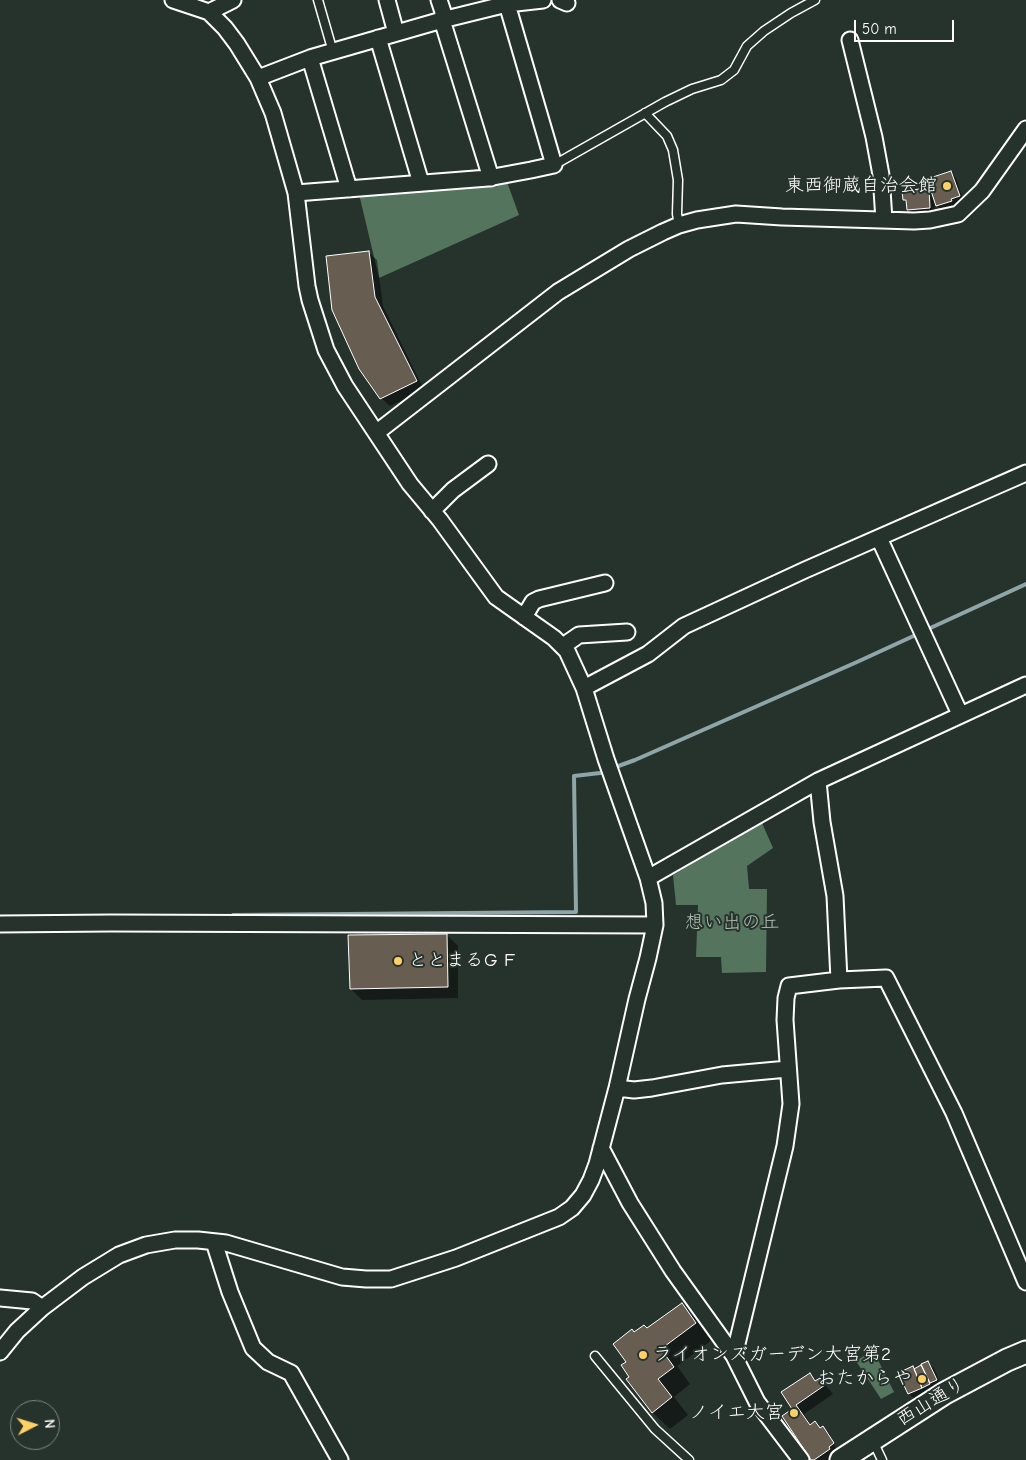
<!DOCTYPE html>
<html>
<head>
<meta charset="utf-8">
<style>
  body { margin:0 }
  #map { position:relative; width:1026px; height:1460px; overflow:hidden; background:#26332d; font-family:"Comic Neue",sans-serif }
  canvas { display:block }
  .north { position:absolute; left:10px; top:1400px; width:50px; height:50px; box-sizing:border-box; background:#26332d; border:1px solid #7d8581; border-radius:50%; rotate:85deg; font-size:14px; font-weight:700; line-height:20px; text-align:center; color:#fff }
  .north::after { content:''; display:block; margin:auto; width:18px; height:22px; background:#ffd166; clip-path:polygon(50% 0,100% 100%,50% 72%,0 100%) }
  .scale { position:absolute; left:854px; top:20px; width:100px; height:22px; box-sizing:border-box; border:2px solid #fff; border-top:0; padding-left:6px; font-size:15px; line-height:18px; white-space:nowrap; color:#fff; -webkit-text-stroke:4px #26332d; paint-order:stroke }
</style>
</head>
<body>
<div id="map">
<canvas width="1026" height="1460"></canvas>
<div class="north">N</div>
<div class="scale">50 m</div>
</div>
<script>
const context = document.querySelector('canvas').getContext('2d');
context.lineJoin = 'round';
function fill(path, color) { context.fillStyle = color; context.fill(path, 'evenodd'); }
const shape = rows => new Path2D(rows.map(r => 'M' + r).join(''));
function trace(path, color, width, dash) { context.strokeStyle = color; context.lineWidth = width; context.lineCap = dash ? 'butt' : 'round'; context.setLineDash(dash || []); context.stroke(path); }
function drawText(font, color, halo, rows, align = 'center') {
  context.font = font + ' "Comic Neue","Klee One",sans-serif'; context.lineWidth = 4; context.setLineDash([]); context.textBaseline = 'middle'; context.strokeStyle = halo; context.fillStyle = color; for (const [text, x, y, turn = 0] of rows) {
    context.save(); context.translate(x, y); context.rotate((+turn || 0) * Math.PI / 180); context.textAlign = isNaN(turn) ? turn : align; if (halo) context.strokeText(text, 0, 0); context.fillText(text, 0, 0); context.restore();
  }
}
const green = shape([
  [507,182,519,215,379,278,359,194],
  [762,823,773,848,747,866,749,889,767,889,766,972,722,973,721,957,696,957,698,905,676,905,673,875],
  [873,1350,894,1392,881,1399,856,1361]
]);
const shadow = shape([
  [951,173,956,178,964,202,956,204,957,206,943,211,937,206,935,198,934,198,935,213,913,215,908,210,907,203,904,199,928,190,934,196],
  [368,252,377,260,383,306,424,390,390,406,381,398],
  [447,935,458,946,458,998,362,1000,351,989],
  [681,1304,698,1321,712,1340,677,1366,690,1384,674,1397,688,1415,670,1429,653,1413,628,1379,631,1377,627,1362,635,1334,647,1330],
  [928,1363,934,1368,941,1385,918,1402,909,1394,900,1374,914,1370],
  [809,1374,817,1381,820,1379,833,1394,804,1414,811,1425,815,1423,821,1429,823,1428,831,1435,828,1435,837,1449,839,1448,831,1436,842,1452,835,1460,813,1460,794,1410,782,1392]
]);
const stream = shape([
  [926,630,1026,584],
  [613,768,635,760,857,662,920,633],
  [233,915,576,912,574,776,600,773,606,771]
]);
const building = shape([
  [951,171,960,196,951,199,952,201,936,206,927,179,951,171],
  [929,188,930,208,907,210,906,200,903,200,902,191,929,188],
  [369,251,375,297,417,381,380,399,359,369,332,310,326,256,369,251],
  [447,934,448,987,350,989,348,935,447,934],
  [682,1303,696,1323,661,1349,674,1367,658,1379,672,1397,652,1413,626,1379,629,1377,621,1365,626,1362,613,1344,632,1329,634,1332,644,1325,647,1328,682,1303],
  [928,1361,937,1380,930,1383,921,1364,928,1361],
  [921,1365,930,1384,922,1388,914,1369,921,1365],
  [913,1366,922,1388,908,1394,898,1373,913,1366],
  [810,1373,815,1381,820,1378,825,1385,796,1405,810,1425,815,1421,820,1428,823,1426,834,1443,829,1447,830,1449,814,1460,811,1460,782,1416,792,1409,781,1392,810,1373]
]);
const lane = shape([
  [318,0,333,52],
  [645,113,667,136,673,150,678,180,677,214,679,225],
  [554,165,665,102,692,89,721,80,734,70,747,46,764,31,791,13,815,0],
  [595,1356,655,1429,689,1460],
  [873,1441,882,1460]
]);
const street = shape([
  [387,0,396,33],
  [439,0,443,12,442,20,491,178],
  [560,0,567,3],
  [507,4,543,0],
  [209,12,233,0],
  [378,38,421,183],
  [850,40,874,137,881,175,884,220],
  [310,58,349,189],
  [258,78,310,58,442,20,507,4,554,165,531,170,488,178,296,193],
  [376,433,558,292,629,249,663,232,679,225,697,220,736,214,782,217,914,221,930,220,958,214,982,191,1026,129],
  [432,511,453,490,488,464],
  [879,538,960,714],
  [524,617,533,602,539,599,605,583],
  [563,646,579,635,627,632],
  [584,688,648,654,684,626,805,570,1026,473],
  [818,781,822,822,835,896,839,980],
  [648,878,818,781,1026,685],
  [0,924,111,923,655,925],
  [617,1088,634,1090,652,1088,722,1075,788,1069],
  [601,1148,630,1203,673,1271,734,1356,757,1402,801,1460],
  [214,1242,230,1292,253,1348,268,1362,291,1373,340,1460],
  [0,1298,32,1301,42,1308],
  [0,1352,17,1331,42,1308,83,1277,119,1255,146,1245,175,1240,198,1240,226,1243,342,1277,366,1279,391,1279,456,1258,559,1217,572,1208,583,1195,591,1180,597,1164,617,1088,637,999,648,958,655,925,654,903,648,878,606,759,584,688,567,651,554,638,496,597,440,520,410,484,345,386,326,350,310,300,307,286,296,193,273,113,258,78,237,44,225,28,209,12,173,0],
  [734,1356,785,1146,791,1104,785,1020,786,998,789,986,839,980,886,978,954,1113,1026,1282]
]);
const secondary = shape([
  [841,1460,945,1393,1007,1360,1026,1352]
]);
const markers = [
  [947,186,5,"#ffd166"],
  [398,961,5,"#ffd166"],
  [643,1355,5,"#ffd166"],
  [922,1379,5,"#ffd166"],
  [794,1413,5,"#ffd166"]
];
const poiNames = [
  ["東西御蔵自治会館",937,186],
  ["ととまるG F",408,961,"left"],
  ["ライオンズガーデン大宮第2",653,1355,"left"],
  ["おたからや",912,1379],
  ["ノイエ大宮",784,1413]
];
const parkNames = [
  ["想い出の丘",732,923]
];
const streetNames = [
  ["西山通り",931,1402,-31]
];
fill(green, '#54745d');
fill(shadow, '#0007');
trace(stream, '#90a5a7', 4);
fill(building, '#675e51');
trace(building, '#fff', 1);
trace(lane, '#fff', 11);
trace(street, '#fff', 19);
trace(secondary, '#fff', 25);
trace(lane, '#26332d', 8);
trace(street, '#26332d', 15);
trace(secondary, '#26332d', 21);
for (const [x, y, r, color] of markers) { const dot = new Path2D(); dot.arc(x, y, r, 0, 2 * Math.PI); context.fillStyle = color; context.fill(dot); trace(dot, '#26332d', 2); }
drawText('19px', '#fff', '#26332d', poiNames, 'right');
drawText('19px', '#b2c0b6', '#26332d', parkNames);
drawText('19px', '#fff', '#26332d', streetNames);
</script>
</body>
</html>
